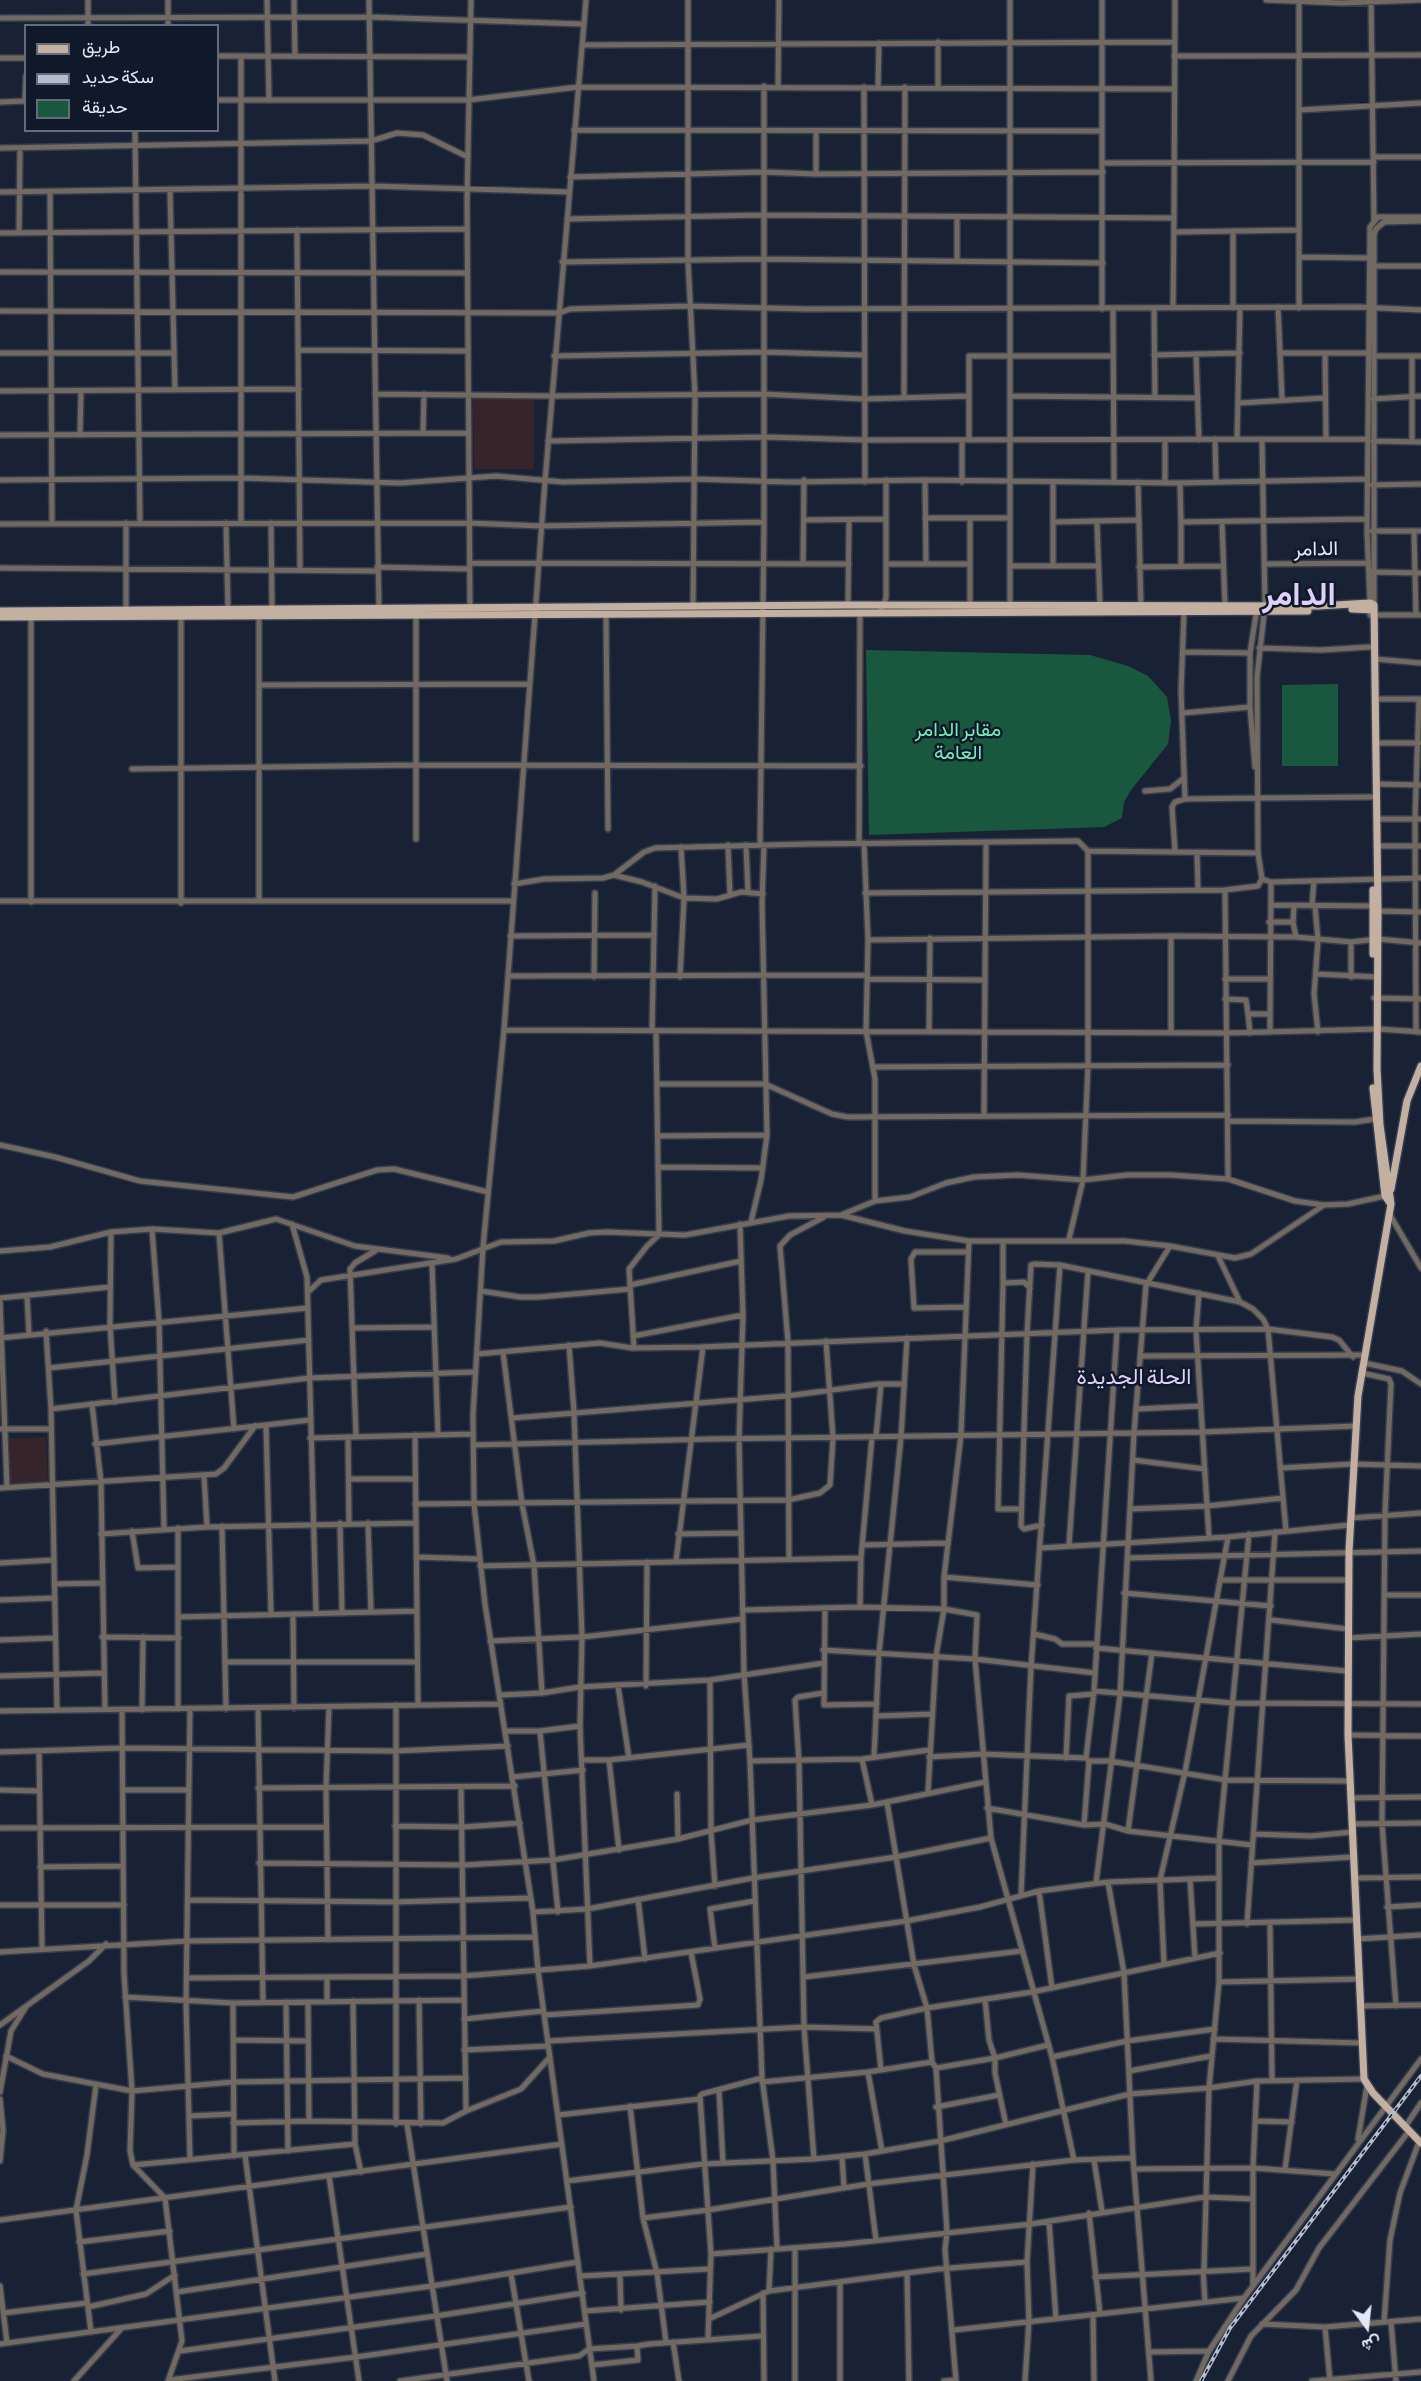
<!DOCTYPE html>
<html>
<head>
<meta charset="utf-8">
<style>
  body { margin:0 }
  #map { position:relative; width:1421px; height:2381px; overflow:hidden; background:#192235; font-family:"Asap Condensed",Vazirmatn,sans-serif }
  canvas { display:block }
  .legend { position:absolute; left:24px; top:24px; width:195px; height:108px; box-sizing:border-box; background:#10192a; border:2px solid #646c7b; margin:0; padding:8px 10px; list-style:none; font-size:18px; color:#e2e8f5 }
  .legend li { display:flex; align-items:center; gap:12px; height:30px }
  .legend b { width:30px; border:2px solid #646c7b }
  .north { position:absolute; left:1337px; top:2297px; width:60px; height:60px; -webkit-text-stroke:4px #10192a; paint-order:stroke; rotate:165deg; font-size:16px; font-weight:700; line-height:24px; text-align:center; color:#e2e8f5 }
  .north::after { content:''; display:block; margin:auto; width:21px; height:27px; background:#e2e8f5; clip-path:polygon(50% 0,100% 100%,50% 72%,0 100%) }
</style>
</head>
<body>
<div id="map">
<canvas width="1421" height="2381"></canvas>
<ul class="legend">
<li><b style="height:8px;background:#c4b0a0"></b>طريق</li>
<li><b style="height:8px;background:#b7bdcc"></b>سكة حديد</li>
<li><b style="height:16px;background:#19583e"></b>حديقة</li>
</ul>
<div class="north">ش</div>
</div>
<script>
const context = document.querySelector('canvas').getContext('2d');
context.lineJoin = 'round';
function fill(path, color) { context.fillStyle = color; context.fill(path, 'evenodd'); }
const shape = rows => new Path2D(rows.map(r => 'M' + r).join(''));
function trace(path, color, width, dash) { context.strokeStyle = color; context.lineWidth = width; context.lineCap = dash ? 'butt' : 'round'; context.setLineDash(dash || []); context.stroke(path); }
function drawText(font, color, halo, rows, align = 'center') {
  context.font = font + ' "Asap Condensed",Vazirmatn,sans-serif'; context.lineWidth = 5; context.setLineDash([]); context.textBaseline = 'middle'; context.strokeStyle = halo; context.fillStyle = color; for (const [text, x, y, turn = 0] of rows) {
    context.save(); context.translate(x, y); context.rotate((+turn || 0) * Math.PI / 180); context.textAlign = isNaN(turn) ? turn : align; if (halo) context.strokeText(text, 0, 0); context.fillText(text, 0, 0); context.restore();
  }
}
const education = shape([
  [473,397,534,398,534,469,474,469],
  [46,1437,48,1483,8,1486,5,1439]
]);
const green = shape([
  [866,650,1090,655,1128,666,1148,676,1167,697,1171,721,1168,744,1131,790,1124,802,1122,818,1104,827,869,835],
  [1338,684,1338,766,1282,766,1282,685]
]);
const minor = shape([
  [168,0,168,26],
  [267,0,269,100],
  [294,0,295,56],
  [369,0,379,609],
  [586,0,545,481,504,1030,1227,1033,1379,1029,1421,1032],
  [688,0,688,261,695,395,693,607],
  [1010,0,1010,607],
  [1266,0,1341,3,1421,0],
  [1371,0,1374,221],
  [0,18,369,17,583,24],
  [88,26,88,0],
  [582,45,1174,42],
  [218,56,470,57],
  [241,56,241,523],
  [1174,56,1421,55],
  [0,58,26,58],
  [864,87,865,482],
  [878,87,879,43],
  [938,87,938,42],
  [778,88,779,0],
  [218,100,468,100,578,87,1174,89],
  [25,101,26,76],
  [0,102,26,101],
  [1299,110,1421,103],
  [135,130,140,523],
  [574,130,1102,131],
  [816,131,816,174],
  [0,148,371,141,397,133,423,135,468,157],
  [1374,157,1421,157],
  [1103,163,1374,162],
  [570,177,764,172,816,174,1103,172],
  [170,191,175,390],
  [0,192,372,186,569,192],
  [50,192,52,524],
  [567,219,763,215,1174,218,1175,0],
  [297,230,300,569],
  [19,232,20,148],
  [1174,232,1299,230],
  [0,233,467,229],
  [1299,257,1369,258],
  [957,261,957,217],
  [562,262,762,259,1103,263],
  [1374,266,1421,266],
  [0,272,467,273],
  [1278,307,1282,399],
  [1113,308,1114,482],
  [1154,308,1155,398],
  [1173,308,1174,218],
  [1233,308,1233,231],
  [1299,308,1299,0],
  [1102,309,1102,0],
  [0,311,559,313,570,309,690,306,806,309,1358,307,1421,310],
  [298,350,468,351],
  [0,353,173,353],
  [1280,353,1369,353],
  [1325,353,1326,438],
  [1196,354,1199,440],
  [1154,355,1240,353],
  [554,356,763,352,864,355],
  [1374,356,1421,356],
  [0,391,299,389],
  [375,394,552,396,763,394,864,399,968,396],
  [1011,396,1198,398],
  [904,398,905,87],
  [1373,399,1421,396],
  [1239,403,1324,398],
  [423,433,424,394],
  [0,435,469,433],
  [80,435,81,391],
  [1215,439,1216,481],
  [1237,439,1240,308],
  [962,440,962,482],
  [969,440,969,356,1113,356],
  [548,441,764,437,865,440,1368,439],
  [1373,441,1421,442],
  [1412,442,1412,356],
  [0,480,241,478,400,483,496,476,563,482,693,479,789,482,925,480,1177,483,1367,479],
  [925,480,926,563],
  [1053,482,1053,566],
  [1138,482,1141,609],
  [1165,482,1165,440],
  [1180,483,1181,522],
  [1372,485,1421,484],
  [925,518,1010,518],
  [804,520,885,519],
  [1054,522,1138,520],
  [1097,522,1100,606],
  [1222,522,1225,606],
  [126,523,126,611],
  [226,523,228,610],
  [271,523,272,610],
  [0,524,469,523,541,526,764,522],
  [1372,531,1421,531],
  [1414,531,1416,615],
  [470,563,849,564],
  [803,563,804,480],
  [886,564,970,564],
  [1265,564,1367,563],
  [1181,565,1181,522,1367,519],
  [1010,566,1098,566],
  [377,567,469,569],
  [1139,567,1222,566],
  [0,568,377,571],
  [1372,572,1421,573],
  [1370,603,1367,531,1370,227,1378,217,1421,217],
  [848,605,849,520],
  [1374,605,1374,235,1376,229,1384,222,1421,221],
  [970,606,970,518],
  [470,609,467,201,471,0],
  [880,612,886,598,886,480],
  [1184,612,1181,691,1185,799],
  [606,615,608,829],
  [1370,615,1421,615],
  [181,616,181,903],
  [1259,648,1321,650,1370,647],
  [1183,652,1250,653],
  [1375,659,1421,663],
  [260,685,529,684],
  [1375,699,1421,699],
  [1250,707,1255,767],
  [1183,713,1250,707,1250,653,1257,608],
  [1376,743,1419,743],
  [132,769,415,765,861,766],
  [1376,784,1421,785],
  [1145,791,1170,789,1184,778],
  [1259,798,1372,797],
  [1376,819,1421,819],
  [416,839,416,616],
  [859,843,860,612],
  [864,843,868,940,866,1031,875,1079,875,1201],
  [728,845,730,895],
  [746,845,748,892],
  [760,845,764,522,764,86],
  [1377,846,1421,846],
  [1088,851,1258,853],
  [1175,851,1172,807,1175,802,1185,799,1257,798],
  [1197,853,1198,890],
  [614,875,642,882,684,898,717,899,741,892,763,894],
  [1262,879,1271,882,1421,878],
  [1314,881,1312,905,1315,906,1318,940,1314,994,1318,1032],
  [514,884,544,879,603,878,614,875,644,852,655,848,808,844,1078,841,1088,851,1088,1066,1083,1180,1069,1239],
  [1225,890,1228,1179],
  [865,893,1225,890,1258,886,1262,879,1258,853,1257,677,1265,606,1262,439],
  [0,901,513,901],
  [259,901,259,615],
  [31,902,31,617],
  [1271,905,1373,906],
  [1294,906,1293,922,1296,937],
  [1378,911,1421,912],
  [1269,922,1293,922],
  [510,936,654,935],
  [1171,936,1171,1032],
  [868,940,1171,936,1296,937,1351,942,1378,939,1421,943],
  [1317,974,1378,977],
  [508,976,867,975],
  [594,977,595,893],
  [680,977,684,898,681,847],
  [1351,977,1351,942],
  [867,979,983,980],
  [1225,979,1268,979],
  [1374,998,1421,999],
  [1225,999,1246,1000,1248,1014,1268,1014],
  [1248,1014,1250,1033],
  [504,1030,483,1247,473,1415,474,1504,485,1604,533,1912,538,1970,594,2381],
  [652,1031,655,886],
  [929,1032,930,938],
  [1270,1032,1271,882],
  [1416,1032,1415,819,1419,699],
  [873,1067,1228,1065],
  [657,1084,765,1084,832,1114,848,1117,1228,1115],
  [984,1115,986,843],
  [1228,1121,1355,1122,1375,1119],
  [658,1136,767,1135],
  [0,1145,55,1157,140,1181,293,1197,377,1170,394,1169,488,1192],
  [658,1167,763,1168],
  [841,1215,905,1231,969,1241,1125,1241,1170,1246,1235,1258,1251,1254,1324,1205],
  [1390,1215,1421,1268],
  [751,1222,761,1180,767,1135,762,903,764,845],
  [292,1224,307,1277,316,1613],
  [740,1224,743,1315,739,1439,744,1673,750,1761,762,2078,773,2160,777,2249],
  [152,1229,159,1321,164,1529],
  [111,1232,110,1325,115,1402],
  [219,1233,234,1429],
  [1003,1241,1003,1283],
  [0,1251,50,1247,111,1232,152,1229,219,1233,276,1219,355,1246,448,1258],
  [1218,1256,1240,1302],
  [432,1263,438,1435],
  [630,1285,741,1261],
  [481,1291,520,1297,539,1297,630,1289],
  [308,1292,321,1280,456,1259,501,1242,554,1241,589,1233,606,1232,685,1235,789,1216,841,1215,875,1201,910,1197,946,1183,974,1177,1018,1175,1083,1180,1127,1175,1171,1175,1228,1179,1295,1201,1324,1205,1348,1204,1385,1196],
  [1199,1293,1196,1330,1209,1538],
  [27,1296,29,1334],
  [0,1298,110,1287],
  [0,1301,7,1487],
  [966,1307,914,1308,911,1259,915,1252,968,1252],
  [353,1328,434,1327],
  [46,1331,51,1409,57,1710],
  [633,1336,743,1315],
  [0,1338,308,1308],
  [569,1345,574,1412,582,1637,580,1726,590,1966],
  [634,1348,629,1269,647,1246,659,1235,656,1031],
  [503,1352,522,1504,534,1565,542,1693],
  [477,1354,600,1343,632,1348,700,1347,1117,1330,1268,1329,1332,1337,1339,1340,1353,1357],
  [1141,1356,1366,1355],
  [1364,1363,1402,1371,1421,1384],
  [49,1368,309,1340],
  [1362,1373,1389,1379,1391,1384,1385,1514,1382,1824,1396,2006],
  [92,1404,101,1482,105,1710],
  [51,1409,309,1378,475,1372],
  [1136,1409,1201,1406],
  [513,1418,786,1396,878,1384,904,1384],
  [266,1425,271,1615],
  [0,1429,51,1429],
  [415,1435,418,1704],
  [348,1437,349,1523],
  [356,1437,350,1269,355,1263,375,1251],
  [876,1437,881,1384],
  [310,1438,473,1434],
  [95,1444,310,1420],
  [473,1445,712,1439,1203,1432,1356,1426],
  [1133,1460,1205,1469],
  [1280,1468,1353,1464,1421,1466],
  [204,1475,207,1527],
  [349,1479,415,1479],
  [0,1488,216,1474,224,1468,255,1426],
  [415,1504,788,1500,820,1493,830,1485,833,1438,826,1341],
  [1021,1509,998,1509,1003,1283,1024,1282,1030,1288],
  [1130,1509,1207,1506,1283,1498],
  [1351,1518,1421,1513],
  [340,1523,342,1613],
  [368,1523,371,1612],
  [1042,1525,1024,1529,1021,1526,1027,1334,1031,1265,1035,1264,1060,1265,1240,1302,1253,1309,1263,1319,1268,1329,1286,1531],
  [222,1526,226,1709],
  [178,1528,178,1709],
  [132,1531,138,1568,178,1567],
  [101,1534,207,1527,415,1523],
  [678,1534,741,1533],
  [862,1545,948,1543],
  [1069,1545,1088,1271],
  [1040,1548,1228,1537,1350,1525],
  [416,1557,479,1559],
  [1127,1558,1421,1551],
  [789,1559,788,1342,780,1246,790,1235,824,1217],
  [676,1561,703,1347],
  [0,1563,54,1560],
  [480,1566,861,1558],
  [944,1577,1038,1585],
  [1220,1580,1349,1580],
  [54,1584,102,1583],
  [1124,1593,1271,1606],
  [1385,1595,1421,1595],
  [0,1600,55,1598],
  [860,1607,861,1558,872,1437],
  [825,1609,824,1705,877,1704],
  [745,1610,860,1607,944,1609,977,1615,975,1659,991,1838,1052,2057,1074,2160],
  [293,1614,294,1708],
  [179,1617,416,1611],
  [1271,1620,1348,1629],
  [1034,1634,1055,1639,1062,1644,1096,1644],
  [102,1637,179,1638],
  [1348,1638,1421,1634],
  [0,1640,55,1638],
  [490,1641,582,1637,742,1619],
  [1096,1648,1347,1671],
  [823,1650,975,1659,1095,1673],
  [225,1662,417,1662],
  [0,1676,103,1673],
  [710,1680,711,1832,715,1886],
  [618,1686,629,1758],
  [646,1686,647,1562],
  [1094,1691,1232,1703,1421,1704],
  [500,1695,542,1693,580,1687,710,1680,824,1663],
  [396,1705,396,2124],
  [258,1708,263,2002],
  [190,1709,186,2002,190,2159],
  [122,1710,124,1974,132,2091,130,2151,133,2165,165,2198,182,2341,168,2381],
  [142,1710,143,1637],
  [0,1711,501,1704],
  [876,1716,932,1714],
  [506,1731,540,1731,580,1726],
  [540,1731,558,1912],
  [1348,1735,1421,1736],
  [39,1751,42,1948],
  [0,1752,123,1748,394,1751,508,1746],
  [874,1756,879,1653,901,1437,907,1338],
  [929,1757,982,1754,1086,1758,1089,1761,1110,1761,1226,1780,1350,1781],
  [1066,1758,1069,1696,1094,1694],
  [1086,1758,1094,1691,1117,1330],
  [862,1759,872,1805],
  [583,1760,609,1760,749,1745],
  [609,1760,619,1850],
  [750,1761,862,1759,929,1750],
  [513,1777,583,1770],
  [258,1788,515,1786],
  [461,1788,466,2111],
  [0,1790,39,1791],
  [123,1790,189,1790],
  [928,1792,936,1656,944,1609,944,1577,961,1435,969,1241],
  [677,1794,678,1839],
  [1350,1798,1421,1797],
  [887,1802,914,1965,927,2008,932,2062,936,2068,947,2232,945,2250,956,2381],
  [987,1808,1084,1825,1105,1824,1128,1831,1252,1845],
  [1352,1824,1421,1823],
  [1084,1825,1089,1761],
  [395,1826,463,1827,520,1823],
  [0,1828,326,1827],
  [1128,1831,1152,1653],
  [1253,1834,1311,1836,1352,1832],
  [259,1863,464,1865,553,1860,678,1839,752,1820,872,1805,985,1782],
  [1251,1863,1353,1857],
  [40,1867,123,1866],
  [1355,1878,1421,1877],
  [1190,1879,1195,1958],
  [1108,1882,1124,1973,1133,2158,1151,2381],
  [1096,1883,1120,1695,1134,1433,1146,1285,1170,1246],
  [1039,1891,1052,1988],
  [1021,1895,1031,1667,1060,1265],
  [638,1899,645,1959],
  [189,1900,396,1902,530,1898],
  [0,1905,124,1905],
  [1387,1907,1421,1905],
  [533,1912,587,1909,753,1878,896,1857,991,1838],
  [1270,1923,1272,2080],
  [1193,1924,1357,1920],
  [1247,1924,1275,1532],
  [1357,1939,1421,1935],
  [328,1940,326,1788,329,1707],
  [715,1948,710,1909,754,1901],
  [0,1952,188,1941,535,1937],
  [1164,1964,1160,1880,1185,1772,1228,1537],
  [804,1977,1021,1951],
  [187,1978,463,1976,590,1966,906,1921,980,1907,1039,1891,1108,1882,1219,1878],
  [327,1978,327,2001],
  [1219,1982,1359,1979],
  [125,1997,233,2003,464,2000],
  [985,1999,989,2040,995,2058,995,2073,1006,2125],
  [419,2000,421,2124],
  [353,2001,355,2144,361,2172],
  [286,2002,288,2151],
  [308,2002,309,2121],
  [233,2003,234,2156],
  [1360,2006,1421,2005],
  [544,2015,698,2005,700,1999,691,1952],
  [464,2019,543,2011],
  [0,2025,89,1961,106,1944],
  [1213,2039,1362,2043],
  [233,2040,308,2041],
  [548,2041,804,2027,876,2029],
  [464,2050,548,2046],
  [6,2056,43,2074,132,2091,233,2082,466,2078],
  [1052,2057,1127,2041,1215,2029],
  [936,2068,995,2058,1048,2045],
  [881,2070,876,2022,881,2018,927,2008,1032,1992,1220,1953],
  [1129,2071,1211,2056],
  [868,2072,882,2151],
  [762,2082,868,2072,932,2062],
  [719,2090,723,2163],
  [0,2092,11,2031,26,2007],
  [0,2099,3,2130,0,2161],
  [630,2106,643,2218,657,2273,666,2342],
  [936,2107,999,2095],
  [558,2115,700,2099],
  [189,2116,233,2114],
  [1255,2121,1292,2122],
  [233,2123,309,2121,443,2123,466,2111,521,2089,550,2057],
  [407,2124,447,2381],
  [1405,2127,1421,2103],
  [1358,2139,1367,2086],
  [865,2154,876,2240],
  [245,2155,275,2381],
  [842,2157,844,2187],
  [814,2159,804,2027,799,1762,795,1700,798,1697,823,1693],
  [1094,2160,1102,2211],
  [133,2165,355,2144],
  [1134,2169,1253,2168,1335,2174],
  [1285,2169,1297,2080],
  [329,2176,359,2381],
  [567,2181,703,2164,814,2159,865,2154,940,2141,1130,2094,1209,2088,1257,2081,1364,2079],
  [1089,2213,1100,2314],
  [643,2218,708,2210,868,2184,1074,2160,1133,2158],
  [0,2220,562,2144],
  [1049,2221,1056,2319],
  [79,2242,170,2231],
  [795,2249,795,2381],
  [711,2254,845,2244,1031,2224,1205,2197,1253,2199],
  [1203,2270,1205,2302],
  [1204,2270,1209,2088,1219,1982,1219,1842,1249,1534],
  [907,2273,909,2381],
  [83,2274,571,2207],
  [511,2274,529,2381],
  [581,2276,709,2269],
  [620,2276,621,2310],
  [1095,2277,1252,2269],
  [840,2282,840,2381],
  [0,2286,7,2343],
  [1253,2286,1253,2168,1257,2081],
  [769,2291,771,2249],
  [177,2292,427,2254],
  [763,2293,764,2381],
  [88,2307,146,2294,175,2275],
  [585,2311,710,2302],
  [3,2313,87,2303],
  [1093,2315,1094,2381],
  [709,2319,769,2291,938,2269,1027,2262],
  [1384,2322,1390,2240,1400,2193,1419,2142],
  [1391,2322,1396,2381],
  [1262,2324,1325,2327,1421,2319],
  [1325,2327,1330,2381],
  [954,2330,1244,2298],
  [91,2332,76,2210,87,2155,96,2085],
  [708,2339,711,2254,700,2096,702,2094,762,2078],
  [673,2342,679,2381],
  [0,2344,432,2286,578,2262],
  [180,2351,436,2316,583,2293],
  [1149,2352,1209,2351],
  [592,2365,638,2360,637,2346,649,2344,762,2336],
  [169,2380,356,2357,586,2324],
  [74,2381,120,2330],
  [400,2381,579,2356,589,2349,637,2346],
  [944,2381,956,2380],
  [1025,2381,1029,2321,1027,2262,1033,2164],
  [1196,2381,1209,2351,1244,2298,1421,2059],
  [1228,2381,1251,2336,1296,2290,1319,2248,1409,2131],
  [1312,2381,1421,2372]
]);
const major = shape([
  [1352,609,1374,610],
  [0,611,848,605,1318,606,1370,603,1374,605,1378,911,1377,1069,1380,1125,1391,1204,1358,1396,1349,1551,1348,1735,1364,2079,1373,2093,1421,2143],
  [0,617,1308,611],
  [1373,890,1373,954],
  [1373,1088,1385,1196,1390,1203],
  [1391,1189,1407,1101,1421,1066]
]);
const rail = shape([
  [1201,2381,1230,2328,1421,2076]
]);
const streetNames = [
  ["الدامر",1316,549,-1]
];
const parkNames = [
  ["مقابر الدامر",958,730],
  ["العامة",958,753]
];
const quarterNames = [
  ["الحلة الجديدة",1134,1377]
];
const townNames = [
  ["الدامر",1299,595]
];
fill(education, '#36242b');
fill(green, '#19583e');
trace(minor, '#353e50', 8);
trace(major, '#353e50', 10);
trace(minor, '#726961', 5);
trace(major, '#c4b0a0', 7);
trace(rail, '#b7bdcc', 4);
trace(rail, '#10192a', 1.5, [4.5]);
drawText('20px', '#e2e8f5', '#10192a', streetNames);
drawText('20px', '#77edb6', '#10192a', parkNames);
drawText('22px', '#ded0fb', '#10192a', quarterNames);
drawText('bold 32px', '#ded0fb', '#10192a', townNames);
</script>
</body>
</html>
